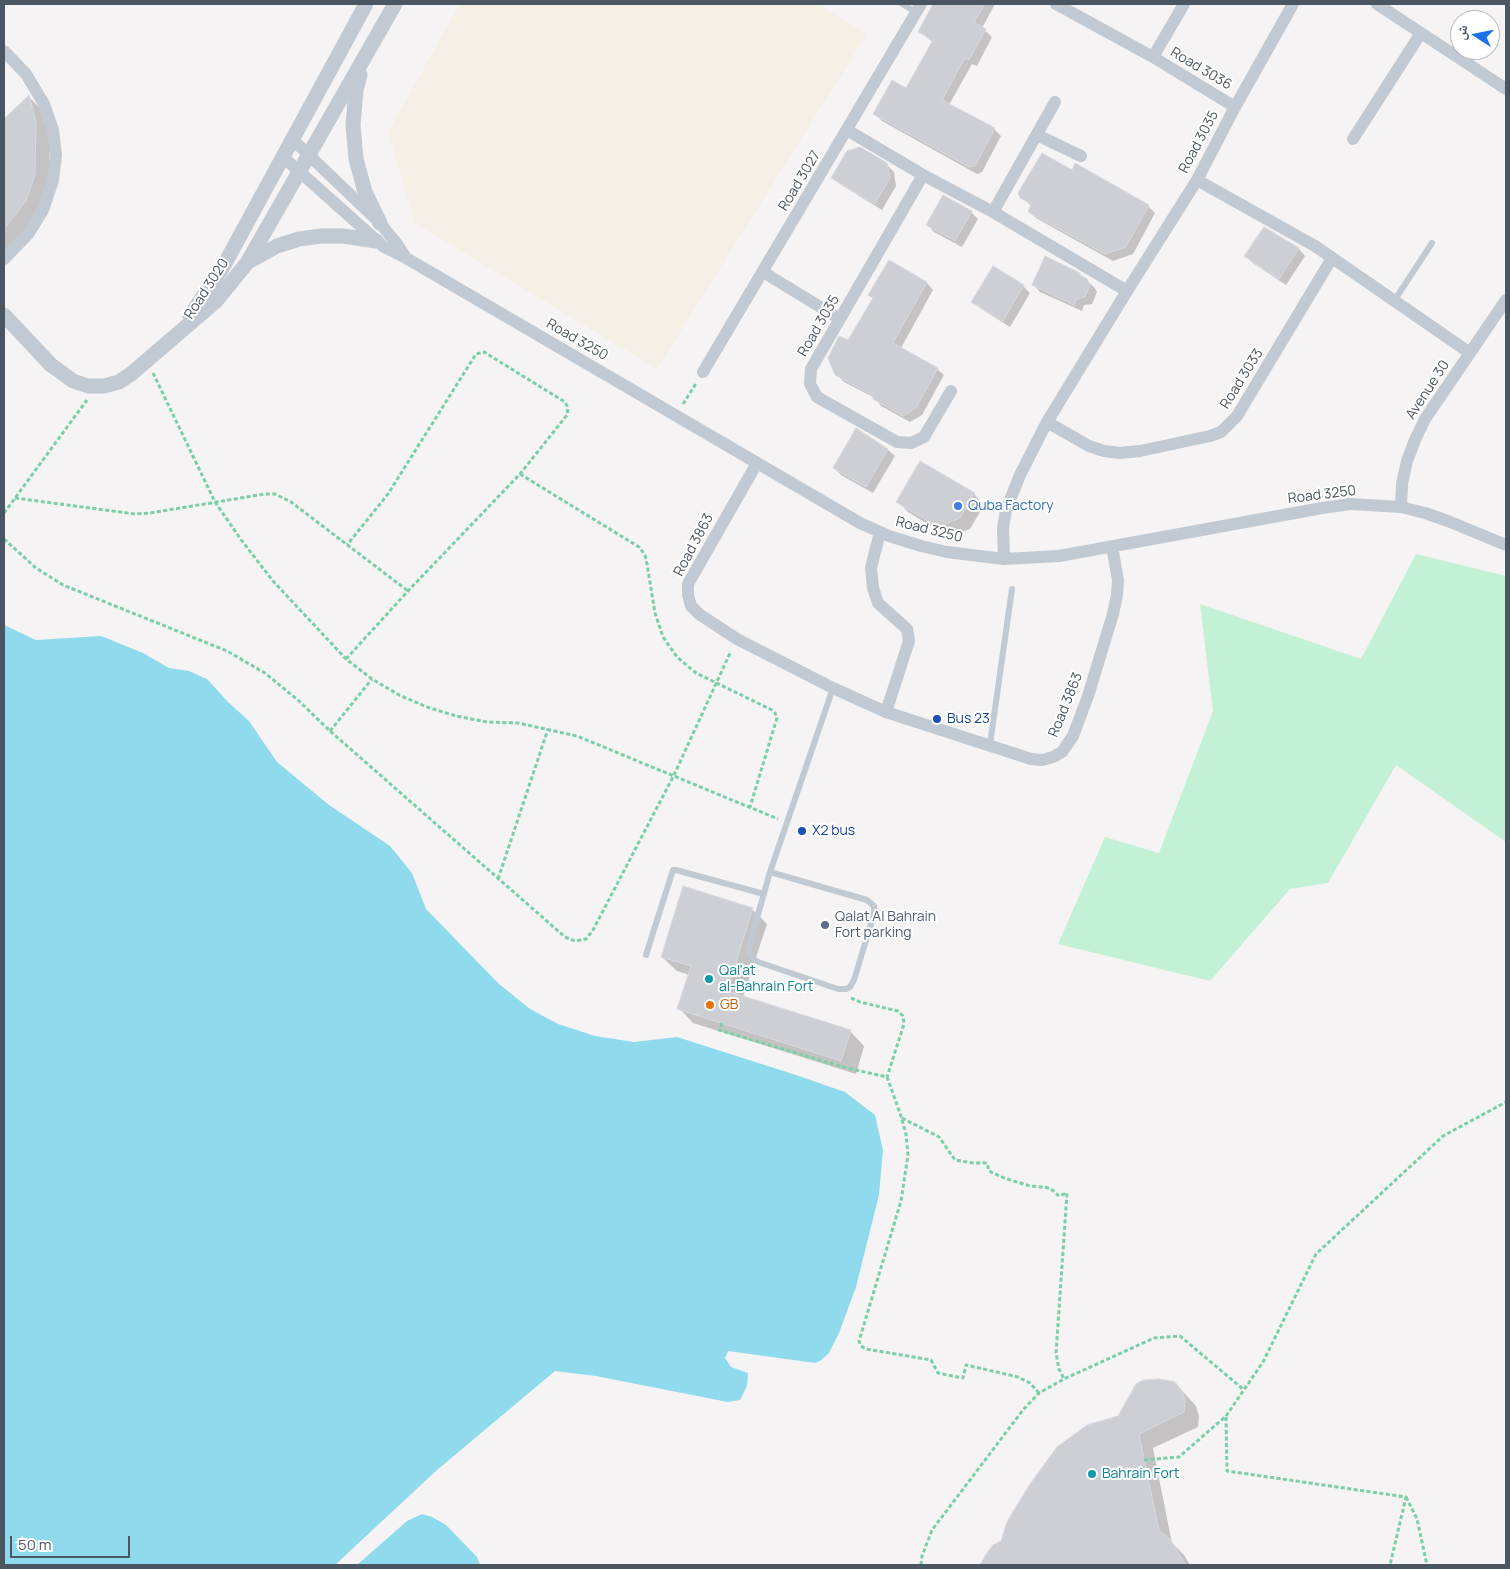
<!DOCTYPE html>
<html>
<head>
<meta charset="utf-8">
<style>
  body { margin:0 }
  #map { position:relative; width:1510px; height:1569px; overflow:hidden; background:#f5f3f3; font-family:Manrope,"Noto Naskh Arabic",sans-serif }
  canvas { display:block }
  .frame { position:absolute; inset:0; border:5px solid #4a5661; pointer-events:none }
  .north { position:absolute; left:1450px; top:10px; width:50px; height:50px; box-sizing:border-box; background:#fff; border:1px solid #b7bbc0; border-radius:50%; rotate:281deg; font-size:14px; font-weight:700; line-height:20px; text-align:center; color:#4a5661 }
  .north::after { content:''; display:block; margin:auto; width:18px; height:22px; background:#1a73e8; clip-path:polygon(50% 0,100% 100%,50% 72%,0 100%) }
  .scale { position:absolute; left:10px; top:1536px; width:120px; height:22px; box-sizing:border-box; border:2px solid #4a5661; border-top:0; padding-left:6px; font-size:15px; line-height:18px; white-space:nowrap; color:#4a5661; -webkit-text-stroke:4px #fff; paint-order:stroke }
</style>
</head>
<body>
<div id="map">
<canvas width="1510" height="1569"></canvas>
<div class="frame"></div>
<div class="north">ش</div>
<div class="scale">50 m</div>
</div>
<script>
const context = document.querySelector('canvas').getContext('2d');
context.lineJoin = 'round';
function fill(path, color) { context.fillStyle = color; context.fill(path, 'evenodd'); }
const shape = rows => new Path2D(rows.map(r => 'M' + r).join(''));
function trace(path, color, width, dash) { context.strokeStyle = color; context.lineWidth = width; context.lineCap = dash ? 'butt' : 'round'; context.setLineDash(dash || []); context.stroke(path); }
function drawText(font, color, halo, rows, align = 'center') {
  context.font = font + ' Manrope,sans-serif'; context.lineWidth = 4; context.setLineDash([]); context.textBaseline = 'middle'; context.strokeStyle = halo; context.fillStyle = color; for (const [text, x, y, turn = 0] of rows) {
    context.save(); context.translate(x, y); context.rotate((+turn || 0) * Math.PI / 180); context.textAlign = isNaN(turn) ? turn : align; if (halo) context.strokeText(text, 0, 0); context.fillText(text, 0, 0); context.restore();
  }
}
const green = shape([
  [1416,554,1506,576,1506,842,1396,765,1328,883,1290,889,1210,981,1058,944,1105,837,1159,853,1213,711,1200,604,1361,659]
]);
const sand = shape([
  [460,4,818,4,867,34,657,369,415,223,388,132]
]);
const water = shape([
  [4,625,36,640,101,636,143,653,169,668,189,671,207,679,228,702,249,721,277,762,329,805,390,846,412,873,426,909,498,983,530,1009,558,1024,595,1036,634,1042,677,1037,796,1075,845,1092,875,1115,883,1150,879,1195,856,1287,839,1333,829,1353,820,1361,815,1363,728,1351,725,1358,731,1367,748,1373,747,1386,740,1400,728,1402,596,1376,555,1371,437,1470,335,1565,4,1565],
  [422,1514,432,1517,446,1525,477,1557,480,1565,357,1565,407,1521]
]);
const shadow = shape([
  [935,4,995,4,982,28,992,37,977,66,972,64,949,105,994,129,1001,136,982,172,977,174,882,121,875,114,907,89,933,42,919,32],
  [29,97,43,111,50,137,49,189,40,216,4,251,4,121],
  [886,164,894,172,896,186,882,210,840,184,833,177],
  [1076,165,1148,206,1155,213,1133,254,1113,261,1036,218,1029,211,1031,206,1022,197,1072,171],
  [971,212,978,219,962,247,934,232,928,225],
  [1264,228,1299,249,1305,256,1286,285,1253,263,1246,256],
  [890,261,927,283,933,290,901,348,937,369,944,375,922,415,910,422,881,406,875,398,844,382,836,374,848,342,874,299,870,295],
  [1079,274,1094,287,1097,292,1092,304,1084,305,1082,311,1040,292,1034,285],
  [1023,286,1030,293,1010,327,980,308,973,302],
  [888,450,895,456,873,493,841,475,834,468],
  [974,494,984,505,970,529,949,537,908,512,898,501],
  [752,909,767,924,743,997,850,1031,864,1046,856,1074,693,1023,679,1008,689,975,677,971,662,957],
  [1175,1383,1196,1406,1199,1416,1198,1427,1153,1448,1172,1543,1184,1555,1190,1565,983,1565,984,1561,1118,1417]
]);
const building = shape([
  [933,4,985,4,974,22,986,29,969,60,965,58,942,100,995,128,975,166,969,167,873,114,892,80,906,88,933,40,918,32,933,4],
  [29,95,36,122,35,174,26,201,4,229,4,119,29,95],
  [860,147,887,163,890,178,875,204,831,178,847,151,860,147],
  [1042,153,1072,170,1075,163,1149,205,1126,247,1105,254,1028,212,1031,204,1020,198,1018,193,1042,153],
  [943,195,972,211,955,241,926,225,943,195],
  [1264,227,1299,248,1279,279,1244,256,1264,227],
  [1045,256,1080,273,1080,275,1087,279,1090,285,1085,297,1077,299,1074,305,1032,285,1045,256],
  [889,260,927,282,893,343,938,368,916,408,903,416,873,399,874,396,835,375,828,358,839,336,848,340,873,298,868,295,889,260],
  [993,266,1024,285,1003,321,971,302,993,266],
  [856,428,888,449,866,487,833,468,856,428],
  [920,461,975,493,960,518,938,527,896,502,920,461],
  [683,886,753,908,727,991,851,1030,841,1061,677,1009,691,966,661,957,683,886],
  [1159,1379,1175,1382,1182,1391,1185,1400,1184,1412,1139,1434,1159,1531,1170,1539,1186,1565,980,1565,986,1554,993,1545,1001,1541,1007,1522,1028,1487,1057,1447,1087,1425,1118,1416,1136,1384,1143,1380,1159,1379]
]);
const path = shape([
  [153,373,215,502,242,541,273,581,346,659,372,679,399,695,427,707,456,716,487,722,518,723,577,736,778,819],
  [683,404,697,382],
  [520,474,639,547,645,555,647,564,655,613,663,637,677,657,696,673,772,710,775,713,777,718,750,807],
  [15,498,135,514,150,513,265,494,275,494,291,502,408,591],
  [4,513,87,400],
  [4,539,36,568,63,585,227,651,265,673,299,701,330,731,565,937,575,941,586,939,593,930,674,775,731,651],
  [346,659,408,591,520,474,567,415,568,408,565,402,484,352,476,354,388,494,347,545],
  [330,731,372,679],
  [498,879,548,729],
  [851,998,860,1002,898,1011,903,1016,904,1024,887,1077],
  [722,1023,719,1030,847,1068,887,1077,900,1113,906,1134,908,1155,901,1201,859,1341,861,1346,866,1349,931,1360,938,1373,963,1378,966,1365,1018,1377,1030,1383,1039,1393],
  [902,1118,939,1137,955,1160,973,1163,987,1163,989,1171,1004,1178,1030,1186,1050,1188,1059,1196,1067,1193,1056,1353,1059,1369,1064,1379],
  [1226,1417,1227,1471,1406,1497,1390,1565],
  [1144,1460,1179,1457,1226,1416,1263,1362,1316,1254,1443,1136,1506,1102],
  [1406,1497,1417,1519,1427,1565],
  [921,1565,922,1556,932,1530,1023,1410,1039,1393,1064,1379,1154,1338,1180,1336,1244,1390]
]);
const service = shape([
  [902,4,916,12],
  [1394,301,1432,243],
  [990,744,1012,589],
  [770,872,867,900,874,906,874,914,854,980,850,987,846,989,838,989,758,962,753,959,748,950,770,872,833,688],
  [646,955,673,870,676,870,764,894]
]);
const minor = shape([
  [1056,4,1153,57,1235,107],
  [1377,4,1506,89],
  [4,51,26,74,44,104,53,130,56,155,53,180,43,210,29,233,4,259],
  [1153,57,1184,4],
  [847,130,923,175,993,212,1127,291],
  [1037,135,1081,156],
  [292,139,380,223,397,244,406,258],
  [1353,139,1421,33],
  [282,156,384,247,406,258,860,523,889,536,921,546,947,552,1004,559,1059,556,1322,508,1350,504,1401,507,1425,513,1448,521,1506,545],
  [923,175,811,369,810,384,817,397,897,442,911,443,924,437,951,391],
  [1197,180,1315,246,1470,353],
  [993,212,1055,102],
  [763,272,840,319],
  [703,372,921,4],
  [1047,422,1089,446,1104,451,1120,453,1140,451,1210,436,1221,432,1237,416,1332,258],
  [757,463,688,584,688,595,691,606,699,614,737,639,833,688,886,712,1031,759,1042,760,1053,757,1062,752,1073,736,1088,696,1113,614,1117,595,1118,580,1112,547],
  [1401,507,1402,484,1407,461,1415,440,1425,419,1506,300],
  [880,532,871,568,873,588,878,603,907,629,909,641,886,712],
  [1004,559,1003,528,1006,510,1020,475,1047,422,1127,291,1197,180,1235,107,1293,4]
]);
const tertiary = shape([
  [360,75,356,90,353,125,356,159,365,192,380,223],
  [248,262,277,246,299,239,321,236,343,236,376,241],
  [4,315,51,365,73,381,88,386,104,386,119,382,131,374,216,301,247,263,395,4],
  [190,316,223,267,366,4]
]);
const markers = [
  [958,506,5,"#3f7fe0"],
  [937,719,5,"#1a4fb4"],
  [802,831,5,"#1a4fb4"],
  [825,925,5,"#5c6f8a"],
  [709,979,5,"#0f9aa8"],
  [710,1005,5,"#e8710a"],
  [1092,1474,5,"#0f9aa8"]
];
const streetNames = [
  ["Road 3036",1201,69,31],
  ["Road 3035",1199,142,-62],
  ["Road 3027",800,181,-59],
  ["Road 3020",207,289,-57],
  ["Road 3035",819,326,-60],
  ["Road 3250",577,340,30],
  ["Road 3033",1242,379,-58],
  ["Avenue 30",1428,390,-57],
  ["Road 3250",1322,495,-7],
  ["Road 3250",929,530,14],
  ["Road 3863",694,545,-62],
  ["Road 3863",1066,705,-68]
];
const shopNames = [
  ["Quba Factory",968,506]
];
const transitNames = [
  ["Bus 23",947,719],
  ["X2 bus",812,831]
];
const serviceNames = [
  ["Qalat Al Bahrain",835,917],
  ["Fort parking",835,933]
];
const cultureNames = [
  ["Qal'at",719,971],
  ["al-Bahrain Fort",719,987],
  ["Bahrain Fort",1102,1474]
];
const foodNames = [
  ["GB",720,1005]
];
fill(green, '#c3f1d5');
fill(sand, '#f5f0e5');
fill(water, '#90daee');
fill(shadow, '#0003');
fill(building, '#cdcfd5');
trace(building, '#d7d9de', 1);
trace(path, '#7ad0a6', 3, [4, 2.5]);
trace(service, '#c1cad2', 6);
trace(minor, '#c1cad2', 12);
trace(tertiary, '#c1cad2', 15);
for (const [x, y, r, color] of markers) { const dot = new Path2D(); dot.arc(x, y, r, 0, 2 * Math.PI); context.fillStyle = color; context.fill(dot); trace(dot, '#fff', 2); }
drawText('14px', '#4a5661', '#fff', streetNames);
drawText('14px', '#366cbe', '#fff', shopNames, 'left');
drawText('14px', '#164399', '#fff', transitNames, 'left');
drawText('14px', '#4e5e75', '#fff', serviceNames, 'left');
drawText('14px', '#0d838f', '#fff', cultureNames, 'left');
drawText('14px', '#c56008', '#fff', foodNames, 'left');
</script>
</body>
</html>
